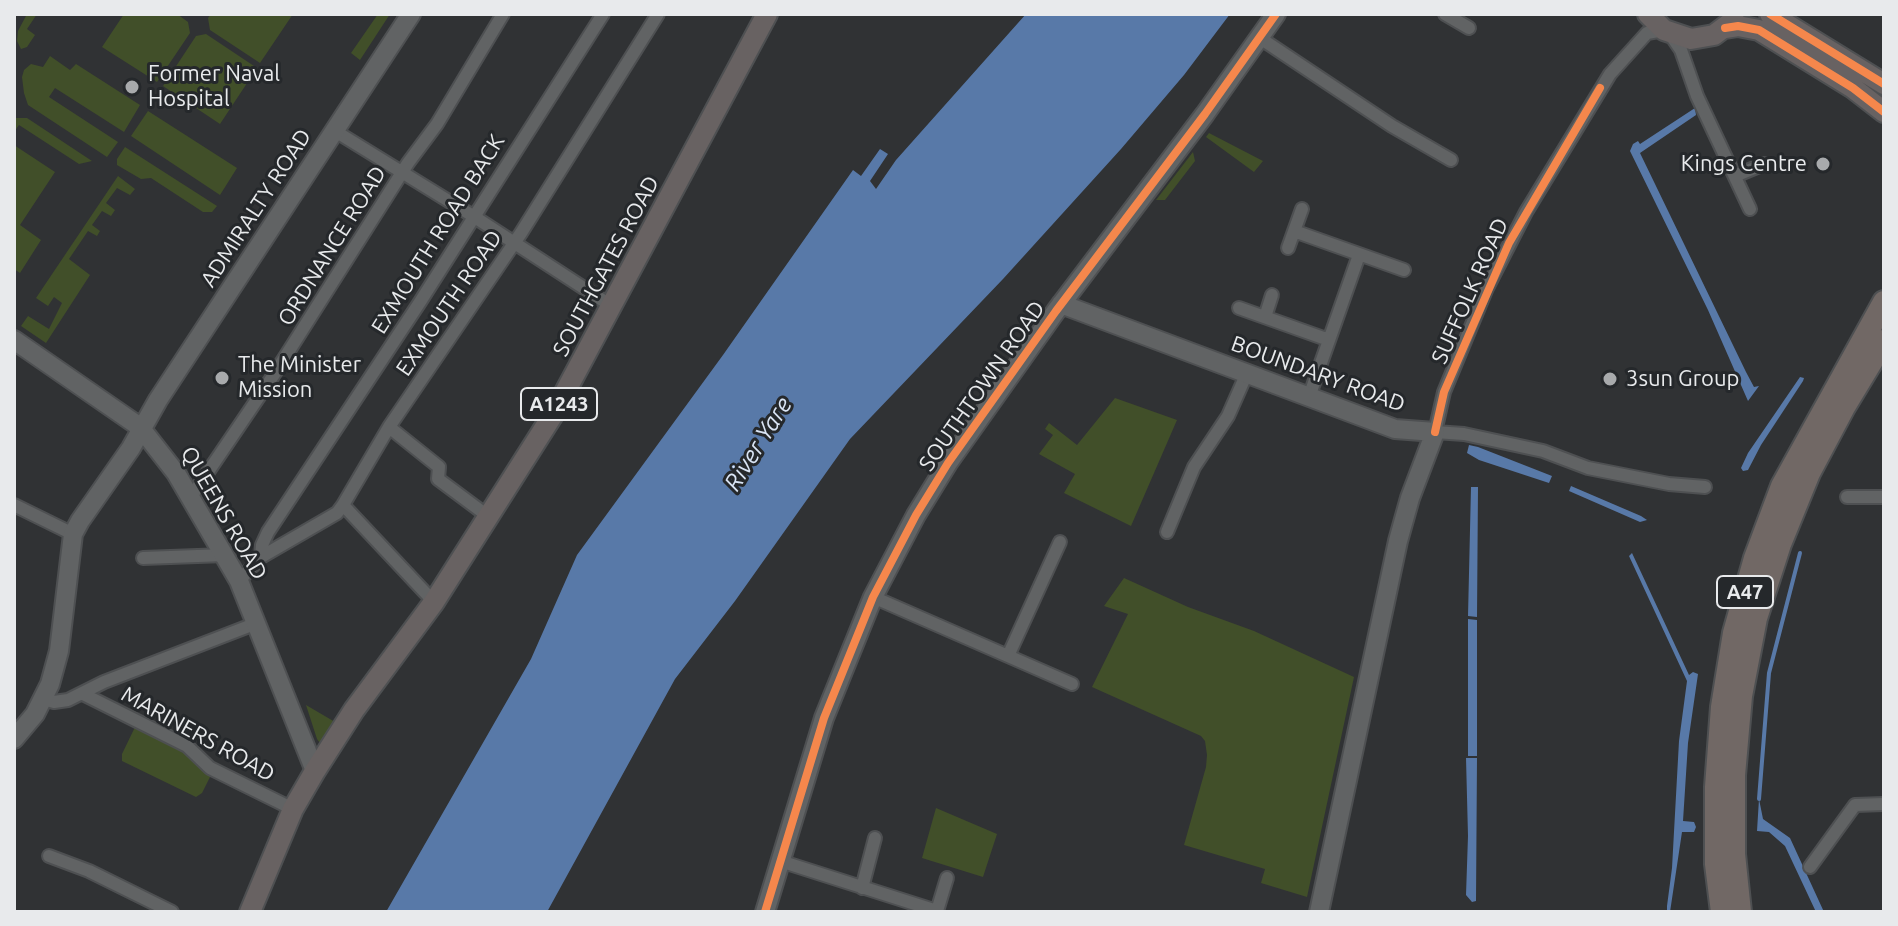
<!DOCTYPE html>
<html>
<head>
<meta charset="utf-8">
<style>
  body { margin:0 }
  #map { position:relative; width:1898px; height:926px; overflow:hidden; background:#303234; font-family:Ubuntu,sans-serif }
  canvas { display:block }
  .frame { position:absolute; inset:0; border:16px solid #e8eaec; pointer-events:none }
</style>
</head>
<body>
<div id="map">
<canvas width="1898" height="926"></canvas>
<div class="frame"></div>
</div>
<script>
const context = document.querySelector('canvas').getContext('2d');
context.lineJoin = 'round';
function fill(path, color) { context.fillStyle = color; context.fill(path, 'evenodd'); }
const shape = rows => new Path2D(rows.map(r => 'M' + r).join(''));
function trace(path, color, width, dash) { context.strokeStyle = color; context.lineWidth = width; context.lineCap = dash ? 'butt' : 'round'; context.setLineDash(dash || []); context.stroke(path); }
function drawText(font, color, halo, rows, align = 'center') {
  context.font = font + ' Ubuntu,sans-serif'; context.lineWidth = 6; context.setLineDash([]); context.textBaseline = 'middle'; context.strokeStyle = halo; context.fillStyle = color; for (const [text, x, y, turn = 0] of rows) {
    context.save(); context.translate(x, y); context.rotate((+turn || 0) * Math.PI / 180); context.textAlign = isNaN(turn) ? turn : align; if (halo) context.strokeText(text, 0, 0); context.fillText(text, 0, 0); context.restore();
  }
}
const green = shape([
  [27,14,37,14,27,29,35,35,27,47,21,49,17,41,18,31],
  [124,14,177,14,188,22,190,33,157,82,102,47],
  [211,14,293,14,260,63,210,30,208,18],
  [378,14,390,14,360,60,351,53],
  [206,34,257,68,220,124,163,86,196,36],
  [50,56,70,70,76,64,140,105,124,132,55,88,49,97,118,142,107,157,28,105,24,93,22,77,24,70,31,64,43,67],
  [148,111,237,168,220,195,131,136],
  [14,118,27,118,92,161,79,164,19,125,14,132],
  [1209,133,1263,161,1254,172,1206,137],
  [14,145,55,172,20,225,41,240,20,273,14,269],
  [125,147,217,206,212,212,203,212,151,178,141,179,117,165,117,159],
  [1193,152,1195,161,1165,200,1156,200],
  [118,176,135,189,130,195,117,188,106,203,115,210,111,216,102,211,92,225,100,231,97,236,88,231,69,259,90,275,46,343,21,326,28,316,49,329,62,303,54,297,48,306,36,298],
  [1115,398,1177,420,1131,526,1064,493,1075,474,1039,454,1053,435,1045,429,1049,423,1077,445],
  [1124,578,1188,607,1254,631,1354,677,1307,897,1261,883,1265,869,1184,845,1206,767,1207,755,1205,741,1201,736,1092,687,1128,614,1104,606],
  [306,705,335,722,320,743,317,739],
  [136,725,186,751,211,775,202,793,196,797,122,761,122,754],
  [936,808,997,834,983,877,922,858]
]);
const water = shape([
  [1026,14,1230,14,1184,75,1121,149,1003,279,850,439,735,601,675,679,547,912,386,912,531,659,577,555,723,355,853,170,861,176,880,149,888,154,870,181,876,189,896,160],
  [1695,108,1696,115,1640,153,1746,372,1754,387,1759,386,1748,401,1708,310,1630,151,1633,144,1638,141,1640,144],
  [1800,377,1804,378,1803,381,1761,445,1748,470,1743,471,1741,468,1748,453],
  [1469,445,1478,447,1552,476,1549,483,1479,460,1467,453],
  [1571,486,1641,516,1647,520,1640,522,1569,491],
  [1471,487,1478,487,1477,617,1468,616],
  [1632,553,1689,675,1693,672,1698,674,1688,743,1683,821,1694,822,1696,827,1694,832,1682,832,1670,912,1667,912,1667,906,1672,868,1679,741,1687,681,1629,556],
  [1468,619,1477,620,1477,756,1468,756],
  [1466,758,1477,758,1476,901,1472,902,1466,895,1468,836],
  [1759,799,1763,819,1790,838,1824,912,1816,912,1785,846,1769,832,1757,831]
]);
const stream = shape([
  [1759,799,1769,673,1800,553]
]);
const street = shape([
  [1445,14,1469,28],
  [1664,30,1647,33,1610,74,1526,212,1487,288,1444,392,1435,432,1464,434,1543,451,1588,468,1669,484,1705,487],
  [1670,34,1681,50,1697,96,1750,209],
  [1260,38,1392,126,1451,160],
  [335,131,473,216,613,307],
  [1735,176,1764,164],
  [1294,231,1404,270],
  [1288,248,1302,209],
  [1239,308,1329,340],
  [1265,317,1272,295],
  [1309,397,1359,255],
  [389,427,439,467,438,479,489,517],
  [191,497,273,376,408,163,437,124,503,14],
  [1847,497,1884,497],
  [14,505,73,534],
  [343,505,434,602],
  [1167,532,1194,467,1228,416,1247,373],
  [261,557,262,545,268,532,420,302,603,14],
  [143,558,225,555],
  [239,581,261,557,337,513,343,505,389,427,521,233,658,14],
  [873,597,1072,684],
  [1008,656,1060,542],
  [83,694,187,746,210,768,293,809],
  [44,699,54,702,68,700,104,682,257,623],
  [49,856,89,871,172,912],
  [780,861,937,911,947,878],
  [1810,867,1855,805,1884,804],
  [862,888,875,838]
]);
const secondary = shape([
  [1061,304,1395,429,1435,432,1410,498,1398,541,1319,912],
  [14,340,140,427,176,473,239,581,315,771],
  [14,739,35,714,50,684,59,651,73,534,80,521,131,448,158,400,411,14],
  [765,912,824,718,873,597,916,515,948,463,1056,311,1205,114,1276,14]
]);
const primary = shape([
  [1648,14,1664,30,1691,39,1714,35,1734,20],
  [1770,14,1884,84],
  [1725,28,1738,26,1759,30,1853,88,1884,112],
  [250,912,293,809,315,771,354,710,434,602,554,413,767,14]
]);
const highway = shape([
  [1722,912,1716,864,1716,787,1722,707,1734,633,1755,558,1782,486,1884,302],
  [1740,912,1734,854,1734,775,1741,696,1756,618,1780,544,1809,473,1844,407,1884,341]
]);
const cycleway = shape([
  [1770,14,1884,84],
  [1725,28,1738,26,1759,30,1853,88,1884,112],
  [1435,432,1444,392,1509,243,1600,88],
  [765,912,824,718,873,597,916,515,948,463,1056,311,1205,114,1276,14]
]);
const markers = [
  [132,87,8,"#a8aaac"],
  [1823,164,8,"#a8aaac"],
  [222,378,8,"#a8aaac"],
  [1610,379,8,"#a8aaac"]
];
const shields = [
  [559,404,76],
  [1745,592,56]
];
const shieldNames = [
  ["A1243",559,404],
  ["A47",1745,592]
];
const poiNames = [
  ["Former Naval",148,74],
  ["Hospital",148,99],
  ["Kings Centre",1807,164,"right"],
  ["The Minister",238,365],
  ["Mission",238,390],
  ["3sun Group",1626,379]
];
const streetNames = [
  ["ADMIRALTY ROAD",256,208,-57],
  ["EXMOUTH ROAD BACK",438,234,-58],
  ["ORDNANCE ROAD",332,246,-58],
  ["SOUTHGATES ROAD",606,266,-62],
  ["SUFFOLK ROAD",1470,291,-66],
  ["EXMOUTH ROAD",449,303,-56],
  ["BOUNDARY ROAD",1318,374,20],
  ["SOUTHTOWN ROAD",982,386,-55],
  ["QUEENS ROAD",224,513,60],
  ["MARINERS ROAD",198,734,29]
];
const waterNames = [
  ["River Yare",758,444,-58]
];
fill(green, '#414f29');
fill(water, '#5879a8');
trace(stream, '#5879a8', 4);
trace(street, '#4e5052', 16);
trace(secondary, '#4e5052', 22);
trace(primary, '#4e5052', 24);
trace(highway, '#4e5052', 26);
trace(street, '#616364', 12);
trace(secondary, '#616364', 18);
trace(primary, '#686262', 20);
trace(highway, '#716865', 22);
trace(cycleway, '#f5874c', 8);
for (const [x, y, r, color] of markers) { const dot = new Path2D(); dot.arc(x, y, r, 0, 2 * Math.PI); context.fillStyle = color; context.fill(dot); trace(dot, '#25282b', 3); }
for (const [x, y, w] of shields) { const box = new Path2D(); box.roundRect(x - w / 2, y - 16, w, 32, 6); context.fillStyle = '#25282b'; context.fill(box); trace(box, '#e8eaec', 2); }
drawText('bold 20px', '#e8eaec', null, shieldNames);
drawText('22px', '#e8eaec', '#25282b', poiNames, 'left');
drawText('22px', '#e8eaec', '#25282b', streetNames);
drawText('italic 24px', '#dae5f5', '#25282b', waterNames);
</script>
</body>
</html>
